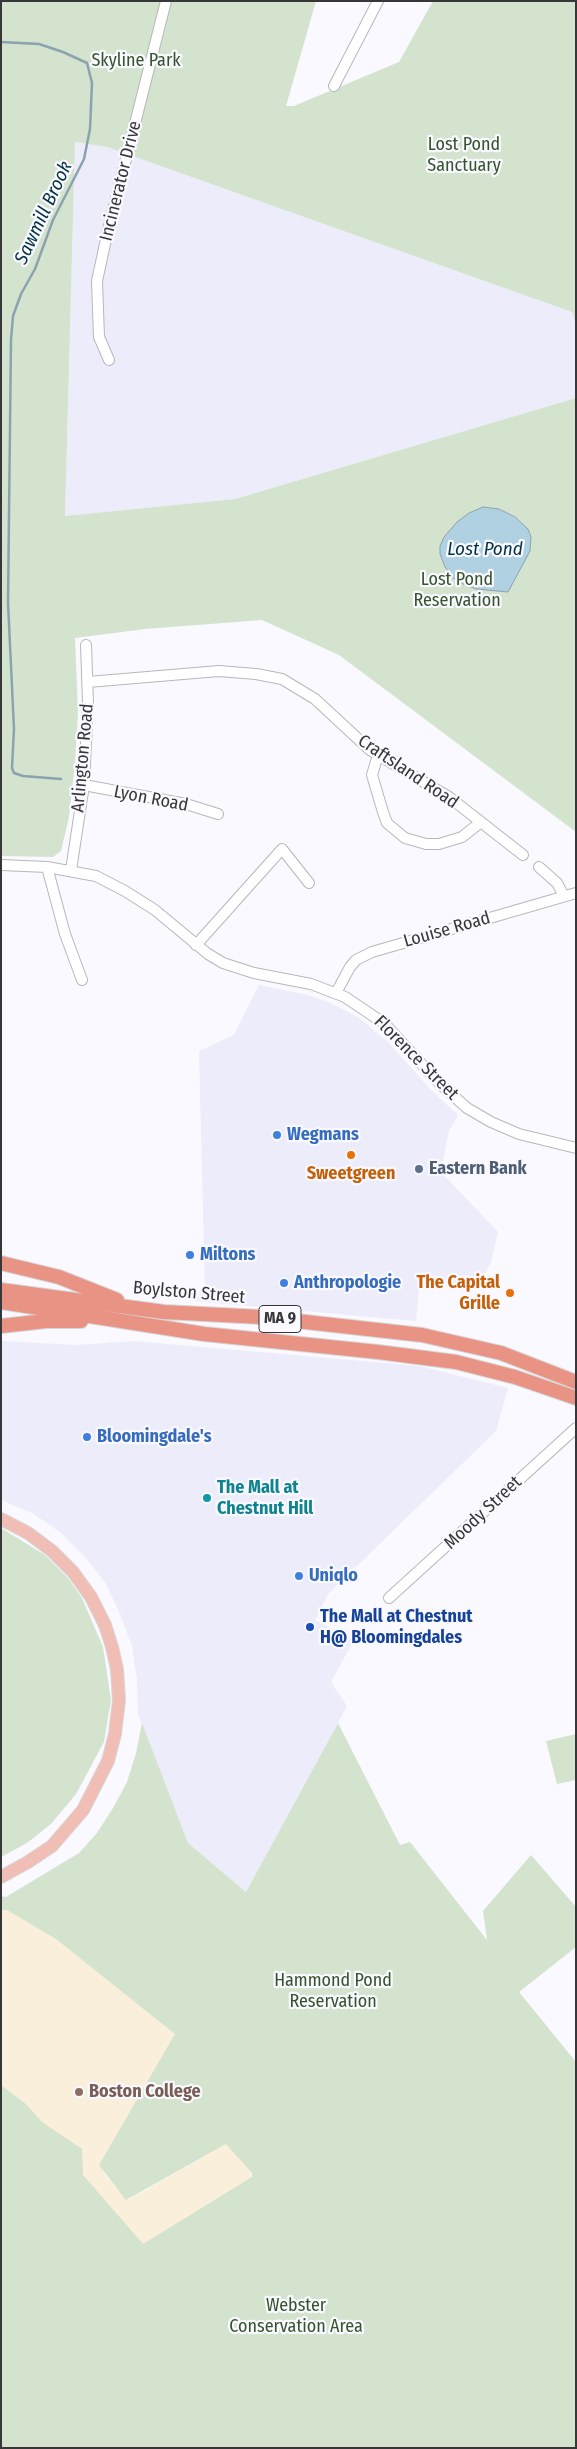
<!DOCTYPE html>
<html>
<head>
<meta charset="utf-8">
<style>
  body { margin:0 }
  #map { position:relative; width:577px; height:2449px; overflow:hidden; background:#f9f9ff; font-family:"Fira Sans Condensed",sans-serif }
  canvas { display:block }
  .frame { position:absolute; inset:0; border:2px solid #373739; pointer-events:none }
</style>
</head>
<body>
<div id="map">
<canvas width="577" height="2449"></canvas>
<div class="frame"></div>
</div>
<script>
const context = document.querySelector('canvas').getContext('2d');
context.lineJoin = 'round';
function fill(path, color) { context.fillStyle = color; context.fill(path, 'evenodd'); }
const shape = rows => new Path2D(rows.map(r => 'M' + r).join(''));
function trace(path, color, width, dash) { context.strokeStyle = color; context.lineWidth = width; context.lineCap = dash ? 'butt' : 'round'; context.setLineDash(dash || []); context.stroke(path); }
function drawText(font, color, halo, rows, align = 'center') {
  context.font = font + ' "Fira Sans Condensed",sans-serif'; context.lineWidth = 4.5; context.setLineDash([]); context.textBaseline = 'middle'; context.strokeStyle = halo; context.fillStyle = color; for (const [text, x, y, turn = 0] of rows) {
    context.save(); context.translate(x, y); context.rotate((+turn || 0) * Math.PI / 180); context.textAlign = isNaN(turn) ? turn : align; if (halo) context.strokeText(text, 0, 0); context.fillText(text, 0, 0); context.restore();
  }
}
const built = shape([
  [75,142,107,147,572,312,576,325,576,398,235,499,65,516],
  [259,985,308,995,331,1003,359,1018,387,1041,431,1090,458,1115,449,1131,441,1172,498,1232,491,1263,478,1285,420,1279,416,1321,193,1301,205,1290,199,1051,234,1035],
  [1,1341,76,1345,134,1341,419,1366,508,1388,496,1431,328,1594,315,1620,354,1640,331,1682,347,1706,246,1892,188,1843,138,1714,137,1679,132,1646,120,1614,106,1584,86,1558,61,1533,34,1514,1,1500]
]);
const education = shape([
  [9,1901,180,2037,102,2166,105,2175,128,2200,235,2139,251,2169,251,2180,141,2288,49,2132,26,2104,1,2085,1,1905]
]);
const green = shape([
  [1,1,316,1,286,106,294,106,399,62,433,1,576,1,576,325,572,312,107,147,75,142,65,516,235,499,576,398,576,832,339,655,262,620,145,629,75,638,78,712,75,763,69,817,61,851,53,857,1,856],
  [1,1528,45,1555,68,1578,82,1598,103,1647,111,1700,104,1742,76,1794,51,1824,27,1843,1,1857],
  [142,1723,188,1843,246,1892,338,1723,400,1845,410,1842,487,1940,483,1911,531,1855,576,1907,576,1947,519,1992,576,2062,576,2448,1,2448,1,2085,26,2104,42,2122,82,2149,83,2175,143,2244,252,2177,252,2173,226,2144,126,2200,99,2165,175,2034,56,1939,7,1910,1,1910,1,1896,6,1897,79,1853,97,1833,113,1808,127,1782,136,1753],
  [576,1734,576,1780,557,1784,546,1741]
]);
const water = shape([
  [483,507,499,509,515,517,528,529,531,537,530,551,508,592,476,589,463,584,453,578,445,567,440,554,440,546,444,537,457,522,469,513,483,507]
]);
const stream = shape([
  [1,42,39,44,63,52,87,63,92,83,90,129,84,159,53,220,35,269,21,294,13,316,11,340,8,603,14,729,12,768,14,773,23,776,61,779]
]);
const minor = shape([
  [334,86,378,1],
  [109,360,99,337,97,281,108,230,166,1],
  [88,682,219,671,256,674,282,679,315,699,370,750,449,797,523,855],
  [378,755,372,775,383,812,387,823,405,838,426,844,439,844,462,837,481,822],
  [84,785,186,804,218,814],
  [1,865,47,867,96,876,125,891,155,910,208,954,223,963,254,973,311,984,345,997,385,1024,439,1083,467,1108,491,1122,519,1134,576,1148],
  [47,867,65,934,82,980],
  [539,867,557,883,564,896],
  [71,870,84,785,88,702,86,645],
  [196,945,282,849,309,883],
  [336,993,350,967,356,960,372,952,576,893],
  [389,1598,576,1428]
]);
const major = shape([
  [1,1519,28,1533,52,1551,73,1572,91,1597,105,1625,112,1647,117,1669,119,1700,115,1734,108,1761,83,1810,52,1846,28,1862,1,1877]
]);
const highway = shape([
  [1,1263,59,1277,117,1300],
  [1,1290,164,1312,261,1317,422,1335,501,1353,576,1382],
  [1,1302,204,1334,378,1352,456,1362,515,1377,576,1398],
  [1,1326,46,1321,81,1321]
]);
const markers = [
  [277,1135,5,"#3f7fe0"],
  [351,1155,5,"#e8710a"],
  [419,1169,5,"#5c6f8a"],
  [190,1255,5,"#3f7fe0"],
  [284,1283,5,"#3f7fe0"],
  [510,1293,5,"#e8710a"],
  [87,1437,5,"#3f7fe0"],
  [207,1498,5,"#0f9aa8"],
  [299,1576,5,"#3f7fe0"],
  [310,1627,5,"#1a4fb4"],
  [79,2092,5,"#8d6e63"]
];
const shields = [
  [280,1319,42]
];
const shieldNames = [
  ["MA 9",280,1319]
];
const parkNames = [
  ["Skyline Park",136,61],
  ["Lost Pond",464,145],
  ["Sanctuary",464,166],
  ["Lost Pond",457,580],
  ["Reservation",457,601],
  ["Hammond Pond",333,1981],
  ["Reservation",333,2002],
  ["Webster",296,2306],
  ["Conservation Area",296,2327]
];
const streetNames = [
  ["Incinerator Drive",121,181,-76],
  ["Arlington Road",83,758,-85],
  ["Craftsland Road",408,772,34],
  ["Lyon Road",151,799,11],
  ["Louise Road",447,930,-16],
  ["Florence Street",416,1058,45],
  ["Boylston Street",189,1293,5],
  ["Moody Street",483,1513,-43]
];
const shopNames = [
  ["Wegmans",287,1135],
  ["Miltons",200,1255],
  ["Anthropologie",294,1283],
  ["Bloomingdale's",97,1437],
  ["Uniqlo",309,1576]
];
const serviceNames = [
  ["Eastern Bank",429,1169]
];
const foodNames = [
  ["Sweetgreen",351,1174],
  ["The Capital",500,1283,"right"],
  ["Grille",500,1304,"right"]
];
const cultureNames = [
  ["The Mall at",217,1488],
  ["Chestnut Hill",217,1509]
];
const transitNames = [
  ["The Mall at Chestnut",320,1617],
  ["H@ Bloomingdales",320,1638]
];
const educationNames = [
  ["Boston College",89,2092]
];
const waterNames = [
  ["Sawmill Brook",44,213,-65],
  ["Lost Pond",485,550]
];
fill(built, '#edecfa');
fill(education, '#f9efda');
fill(green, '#d3e3ce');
fill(water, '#b0d1e2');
trace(water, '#8ca3af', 1);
trace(stream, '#8ca3af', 2.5);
trace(minor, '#b7b7bc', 12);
trace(major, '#d7d7d7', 14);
trace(highway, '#d7d7d7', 16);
trace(minor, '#fff', 10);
trace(major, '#f1beb5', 12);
trace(highway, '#e89383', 14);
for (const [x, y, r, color] of markers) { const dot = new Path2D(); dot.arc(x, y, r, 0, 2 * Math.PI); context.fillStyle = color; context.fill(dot); trace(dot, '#f9f9ff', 2); }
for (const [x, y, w] of shields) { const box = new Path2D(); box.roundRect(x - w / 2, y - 13.5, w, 27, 4); context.fillStyle = '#f9f9ff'; context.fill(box); trace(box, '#373739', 1); }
drawText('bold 16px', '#373739', null, shieldNames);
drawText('18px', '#35532c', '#f9f9ff', parkNames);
drawText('18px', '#373739', '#f9f9ff', streetNames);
drawText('bold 18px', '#366cbe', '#f9f9ff', shopNames, 'left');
drawText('bold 18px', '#4e5e75', '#f9f9ff', serviceNames, 'left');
drawText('bold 18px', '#c56008', '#f9f9ff', foodNames);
drawText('bold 18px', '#0d838f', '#f9f9ff', cultureNames, 'left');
drawText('bold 18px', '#164399', '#f9f9ff', transitNames, 'left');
drawText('bold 18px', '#785e54', '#f9f9ff', educationNames, 'left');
drawText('italic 19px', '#013244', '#f9f9ff', waterNames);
</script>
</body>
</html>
